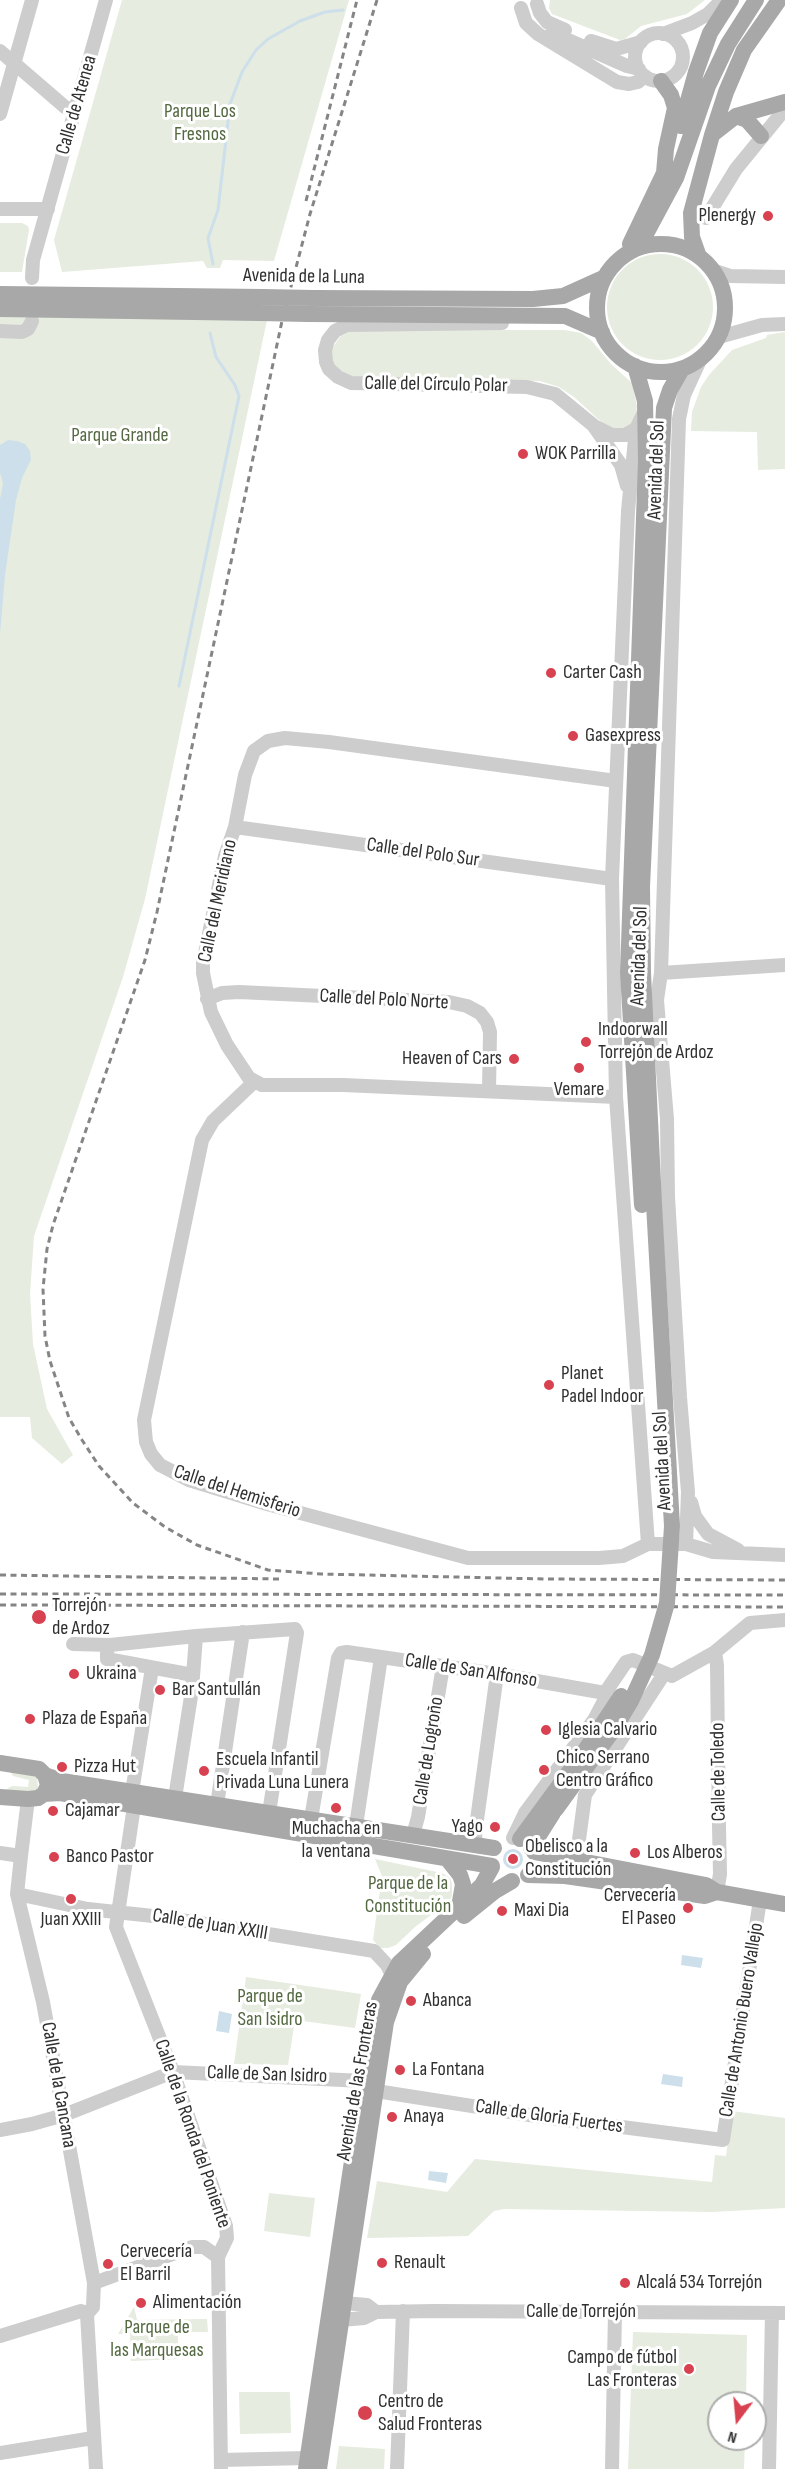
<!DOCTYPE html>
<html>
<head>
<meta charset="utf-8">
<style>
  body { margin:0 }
  #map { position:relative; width:785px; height:2469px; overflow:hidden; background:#fff; font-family:"Sofia Sans Condensed",sans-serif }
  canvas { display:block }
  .north { position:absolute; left:707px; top:2391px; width:60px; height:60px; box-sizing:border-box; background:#fff; border:2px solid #acacac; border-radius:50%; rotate:196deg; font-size:16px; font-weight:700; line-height:24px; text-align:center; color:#303030 }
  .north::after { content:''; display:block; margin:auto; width:21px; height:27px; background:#d8414f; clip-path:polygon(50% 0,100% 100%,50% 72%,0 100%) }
</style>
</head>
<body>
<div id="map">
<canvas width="785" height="2469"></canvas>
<div class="north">N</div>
</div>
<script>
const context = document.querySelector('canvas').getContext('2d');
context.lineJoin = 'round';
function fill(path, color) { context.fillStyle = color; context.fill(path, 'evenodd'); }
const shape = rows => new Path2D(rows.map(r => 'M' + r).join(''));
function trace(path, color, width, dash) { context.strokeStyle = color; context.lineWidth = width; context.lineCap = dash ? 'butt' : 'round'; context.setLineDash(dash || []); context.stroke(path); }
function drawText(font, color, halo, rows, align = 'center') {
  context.font = font + ' "Sofia Sans Condensed",sans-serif'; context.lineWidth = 6; context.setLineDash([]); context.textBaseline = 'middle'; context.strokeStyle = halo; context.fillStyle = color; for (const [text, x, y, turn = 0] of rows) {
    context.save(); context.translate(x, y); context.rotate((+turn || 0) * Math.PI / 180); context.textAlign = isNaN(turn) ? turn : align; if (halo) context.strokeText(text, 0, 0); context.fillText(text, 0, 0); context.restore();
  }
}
const green = shape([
  [122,0,349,0,274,261,223,260,220,268,207,268,203,261,62,272,54,240],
  [550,0,705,0,687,14,641,26,625,39,620,40,552,14,549,8],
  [0,223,22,223,28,226,29,230,22,272,0,272],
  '607 307a53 53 0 1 1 106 0a53 53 0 1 1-106 0Z',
  [0,315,267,320,145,899,123,977,34,1236,30,1294,33,1344,47,1409,73,1455,62,1464,32,1438,30,1417,0,1417],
  [352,330,565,330,581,333,592,341,611,364,632,383,637,406,636,415,630,428,620,430,609,429,574,397,559,387,540,381,360,378,347,375,333,364,330,351,340,337],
  [785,332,785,469,758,470,757,432,691,431,692,412,701,387,709,375,732,350,766,338,767,335],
  [9,1770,37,1777,38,1788,35,1791,4,1791,12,1786,28,1787,29,1780,13,1776],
  [375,1859,442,1873,450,1878,452,1884,452,1896,448,1902,415,1927,396,1945,388,1948,380,1948,373,1940,382,1876],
  [246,1977,361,1994,355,2028,295,2020,288,2065,234,2064],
  [732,2111,785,2118,785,2208,712,2212,504,2209,494,2211,468,2236,367,2238,377,2181,447,2192,475,2159,712,2182,715,2155,726,2156],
  [269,2193,315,2198,310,2237,264,2231],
  [134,2307,137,2320,207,2319,208,2332,178,2332,178,2359,131,2361,130,2334,118,2334],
  [633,2332,747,2335,746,2403,719,2403,719,2439,745,2439,744,2469,628,2469],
  [239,2392,290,2392,291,2433,240,2434],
  [339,2446,385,2449,384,2469,336,2469]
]);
const water = shape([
  [8,440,17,441,25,444,30,451,31,460,22,478,16,500,5,575,0,634,0,499,3,483,0,473,0,445],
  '503 1859a10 10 0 1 1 20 0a10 10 0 1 1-20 0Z',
  [682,1955,703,1958,701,1968,681,1965],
  [219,2011,232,2014,229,2033,216,2031],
  [663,2074,683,2077,682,2087,661,2084],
  [429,2171,448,2173,446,2183,428,2180]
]);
const stream = shape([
  [213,264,208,238,218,210,230,104,242,72,256,50,268,39,300,21,325,12,343,10],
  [179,686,239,396,235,385,216,357,210,333]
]);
const minor = shape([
  [537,4,540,13,547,22,565,30],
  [521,8,526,23,538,34,617,82,629,84,638,82,645,76],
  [552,33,627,66,639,69],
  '635 57a24 24 0 1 1 48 0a24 24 0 1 1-48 0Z',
  [663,34,692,23,708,14,722,0],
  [591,41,616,49,641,42],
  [0,51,65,107,75,111],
  [0,114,32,0],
  [0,209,48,209],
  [706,218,736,169,785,109],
  [715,271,730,276,785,277],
  [32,278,33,260,106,0],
  [502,323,347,325,335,331,328,340,325,350,326,362,329,369,338,377,351,383,527,387,555,394,593,425,621,465,627,486],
  [0,331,22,332,28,329,32,321],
  [719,337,762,325,785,324],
  [645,410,636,429,628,511,612,879,616,1097,648,1544],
  [596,427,612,435,625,435,636,429],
  [616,781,329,742,285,738,268,741,254,751,245,775,235,827,225,856,203,963,203,973,211,1012,227,1045,249,1078,262,1085,343,1085,616,1097],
  [235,827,612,879],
  [661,973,785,965],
  [207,999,222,993,239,992,449,1002,467,1006,480,1013,487,1022,490,1032,489,1091],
  [254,1082,213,1121,202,1140,144,1420,146,1442,151,1454,160,1465,189,1480,267,1504,468,1558,599,1558,623,1556,648,1544,686,1544,713,1552,785,1555],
  [691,1502,695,1516,708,1534,738,1550],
  [686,1544,688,1492,680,1397,668,1197,667,1119,657,1000,661,973,679,419,684,395,701,358],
  [196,1636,295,1629,297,1633,269,1813],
  [73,1644,110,1645,196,1636,192,1690,175,1798],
  [110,1645,107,1651,107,1659,193,1675],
  [715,1652,717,1665,719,1826,720,1874,717,1892],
  [132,1792,152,1668],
  [217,1805,243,1632],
  [134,1806,116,1927,173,2072,226,2226,227,2238,218,2257,221,2469],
  [311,1819,338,1658,341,1653,347,1652,497,1674,605,1693],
  [356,1826,381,1657],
  [413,1835,418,1817,443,1666],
  [513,1838,525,1813,594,1720,604,1701,605,1693,626,1662,633,1660,672,1676,715,1652,750,1623,785,1620],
  [478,1845,475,1838,476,1827,497,1674],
  [0,1853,21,1856,28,1799],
  [21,1856,17,1894,43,2002,94,2283,93,2307,87,2314],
  [576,1862,585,1795,664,1674],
  [17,1894,88,1909,162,1917,374,1951,387,1965,392,1975],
  [376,2091,536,2116,723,2140,760,1900],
  [0,2130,32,2124,64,2115,173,2072,364,2081],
  [94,2283,192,2247,204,2247,218,2257],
  [344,2303,367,2305,376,2312],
  [87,2314,96,2469],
  [341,2320,364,2318,376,2312,435,2311,785,2313],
  [0,2336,81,2311,87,2314],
  [0,2453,93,2438],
  [221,2460,307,2458],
  [397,2469,403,2311],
  [612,2469,615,2312],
  [769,2469,772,2313]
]);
const major = shape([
  [736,116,747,120,761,136],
  [681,126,696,72,710,33,731,0],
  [713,134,736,116,785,102],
  '597 308a64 64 0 1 1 128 0a64 64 0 1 1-128 0Z',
  [630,244,664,173,666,149,675,108,671,95,661,81],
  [639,247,676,178,708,86,728,44,756,0],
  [698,254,692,237,691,213,712,135,726,92,744,50,779,0],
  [0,294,263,297],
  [313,298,533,299,563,296,603,278],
  [0,309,259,313],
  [308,314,565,316,602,332],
  [635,366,645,401,646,461,628,973,642,1205],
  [654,1204,643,973,642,887,664,408,670,390,682,369],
  [0,1763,39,1769,45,1775,48,1785,44,1794,38,1798,28,1799,0,1797],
  [45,1775,62,1781,494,1848],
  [44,1794,60,1793,492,1866],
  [520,1839,586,1749,621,1696],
  [531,1848,553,1813],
  [534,1852,706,1885,717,1892,785,1904],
  [448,1860,460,1875,463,1884,459,1907],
  [528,1875,565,1876,705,1896,717,1892],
  [464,1916,495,1891,512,1881],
  [306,2469,371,2034,379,2000,399,1963,482,1885,492,1867],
  [319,2469,386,2022,400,1982,423,1954]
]);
const rail = shape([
  [377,0,310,214,282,321,157,912,145,960,53,1225,47,1249,43,1289,45,1336,50,1361,69,1418,82,1440,99,1466,133,1503,165,1527,197,1545,268,1570,321,1574,544,1579,785,1580],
  [306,201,357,0],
  [0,1575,281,1579],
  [0,1594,785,1595],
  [0,1605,785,1607]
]);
const majorBridge = shape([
  [263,297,313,298],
  [259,313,308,314],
  [556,1809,616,1726,631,1701,652,1655,667,1603,672,1526,654,1204]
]);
const markers = [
  [768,216,6,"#d8414f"],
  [523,454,6,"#d8414f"],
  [551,673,6,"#d8414f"],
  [573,736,6,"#d8414f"],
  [586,1042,6,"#d8414f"],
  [514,1059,6,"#d8414f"],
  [579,1068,6,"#d8414f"],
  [549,1385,6,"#d8414f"],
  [39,1617,8,"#d8414f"],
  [74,1674,6,"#d8414f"],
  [160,1690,6,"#d8414f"],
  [30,1719,6,"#d8414f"],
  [546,1730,6,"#d8414f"],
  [62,1767,6,"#d8414f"],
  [544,1770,6,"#d8414f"],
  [204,1771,6,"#d8414f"],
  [336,1808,6,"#d8414f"],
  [53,1811,6,"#d8414f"],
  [495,1827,6,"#d8414f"],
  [635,1853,6,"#d8414f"],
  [54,1857,6,"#d8414f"],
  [513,1859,6,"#d8414f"],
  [71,1899,6,"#d8414f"],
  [688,1908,6,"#d8414f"],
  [502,1911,6,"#d8414f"],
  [411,2001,6,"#d8414f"],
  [400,2070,6,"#d8414f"],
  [392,2117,6,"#d8414f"],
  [382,2263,6,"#d8414f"],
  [108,2264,6,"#d8414f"],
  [625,2283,6,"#d8414f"],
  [141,2303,6,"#d8414f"],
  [689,2369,6,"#d8414f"],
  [365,2413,8,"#d8414f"]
];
const streetNames = [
  ["Calle de Atenea",77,105,-74],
  ["Avenida de la Luna",304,277,1],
  ["Calle del Círculo Polar",436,385,1],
  ["Avenida del Sol",657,470,-88],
  ["Calle del Polo Sur",423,853,8],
  ["Calle del Meridiano",218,901,-78],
  ["Avenida del Sol",640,956,-88],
  ["Calle del Polo Norte",384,1000,3],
  ["Avenida del Sol",663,1461,-93],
  ["Calle del Hemisferio",237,1492,18],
  ["Calle de San Alfonso",471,1671,9],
  ["Calle de Logroño",429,1751,-81],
  ["Calle de Toledo",719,1772,-91],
  ["Calle de Juan XXIII",210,1925,9],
  ["Calle de Antonio Buero Vallejo",742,2020,-81],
  ["Calle de San Isidro",267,2075,2],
  ["Avenida de las Fronteras",358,2081,-80],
  ["Calle de la Cancana",58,2085,80],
  ["Calle de Gloria Fuertes",549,2117,8],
  ["Calle de la Ronda del Poniente",192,2134,71],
  ["Calle de Torrejón",581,2312]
];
const parkNames = [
  ["Parque Los",200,112],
  ["Fresnos",200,135],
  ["Parque Grande",120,436],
  ["Parque de la",408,1884],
  ["Constitución",408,1907],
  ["Parque de",270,1997],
  ["San Isidro",270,2020],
  ["Parque de",157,2328],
  ["las Marquesas",157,2351]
];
const poiNames = [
  ["Plenergy",756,216,"right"],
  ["WOK Parrilla",535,454],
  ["Carter Cash",563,673],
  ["Gasexpress",585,736],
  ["Indoorwall",598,1030],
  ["Torrejón de Ardoz",598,1053],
  ["Heaven of Cars",502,1059,"right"],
  ["Vemare",579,1090,"center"],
  ["Planet",561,1374],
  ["Padel Indoor",561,1397],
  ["Torrejón",52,1606],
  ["de Ardoz",52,1629],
  ["Ukraina",86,1674],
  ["Bar Santullán",172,1690],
  ["Plaza de España",42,1719],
  ["Iglesia Calvario",558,1730],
  ["Chico Serrano",556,1758],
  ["Centro Gráfico",556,1781],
  ["Escuela Infantil",216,1760],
  ["Privada Luna Lunera",216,1783],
  ["Pizza Hut",74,1767],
  ["Cajamar",65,1811],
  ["Yago",483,1827,"right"],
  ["Muchacha en",336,1829,"center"],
  ["la ventana",336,1852,"center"],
  ["Obelisco a la",525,1847],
  ["Constitución",525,1870],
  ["Los Alberos",647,1853],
  ["Banco Pastor",66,1857],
  ["Cervecería",676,1896,"right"],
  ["El Paseo",676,1919,"right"],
  ["Maxi Dia",514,1911],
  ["Juan XXIII",71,1920,"center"],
  ["Abanca",423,2001],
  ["La Fontana",412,2070],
  ["Anaya",404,2117],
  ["Cervecería",120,2252],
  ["El Barril",120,2275],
  ["Renault",394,2263],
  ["Alcalá 534 Torrejón",637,2283],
  ["Alimentación",153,2303],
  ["Campo de fútbol",677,2358,"right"],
  ["Las Fronteras",677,2381,"right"],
  ["Centro de",378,2402],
  ["Salud Fronteras",378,2425]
];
fill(green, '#e6ecdf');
fill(water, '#cddfea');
trace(stream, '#cddfea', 3);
trace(minor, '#cdcdcd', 14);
trace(major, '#a8a8a8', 16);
trace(rail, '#858585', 3, [6, 4.5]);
trace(majorBridge, '#a8a8a8', 16);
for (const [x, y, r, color] of markers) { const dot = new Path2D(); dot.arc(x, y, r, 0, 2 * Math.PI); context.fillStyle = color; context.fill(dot); trace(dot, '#fff', 2); }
drawText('20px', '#303030', '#fff', streetNames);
drawText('20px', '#546941', '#fff', parkNames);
drawText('20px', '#303030', '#fff', poiNames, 'left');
</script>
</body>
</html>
